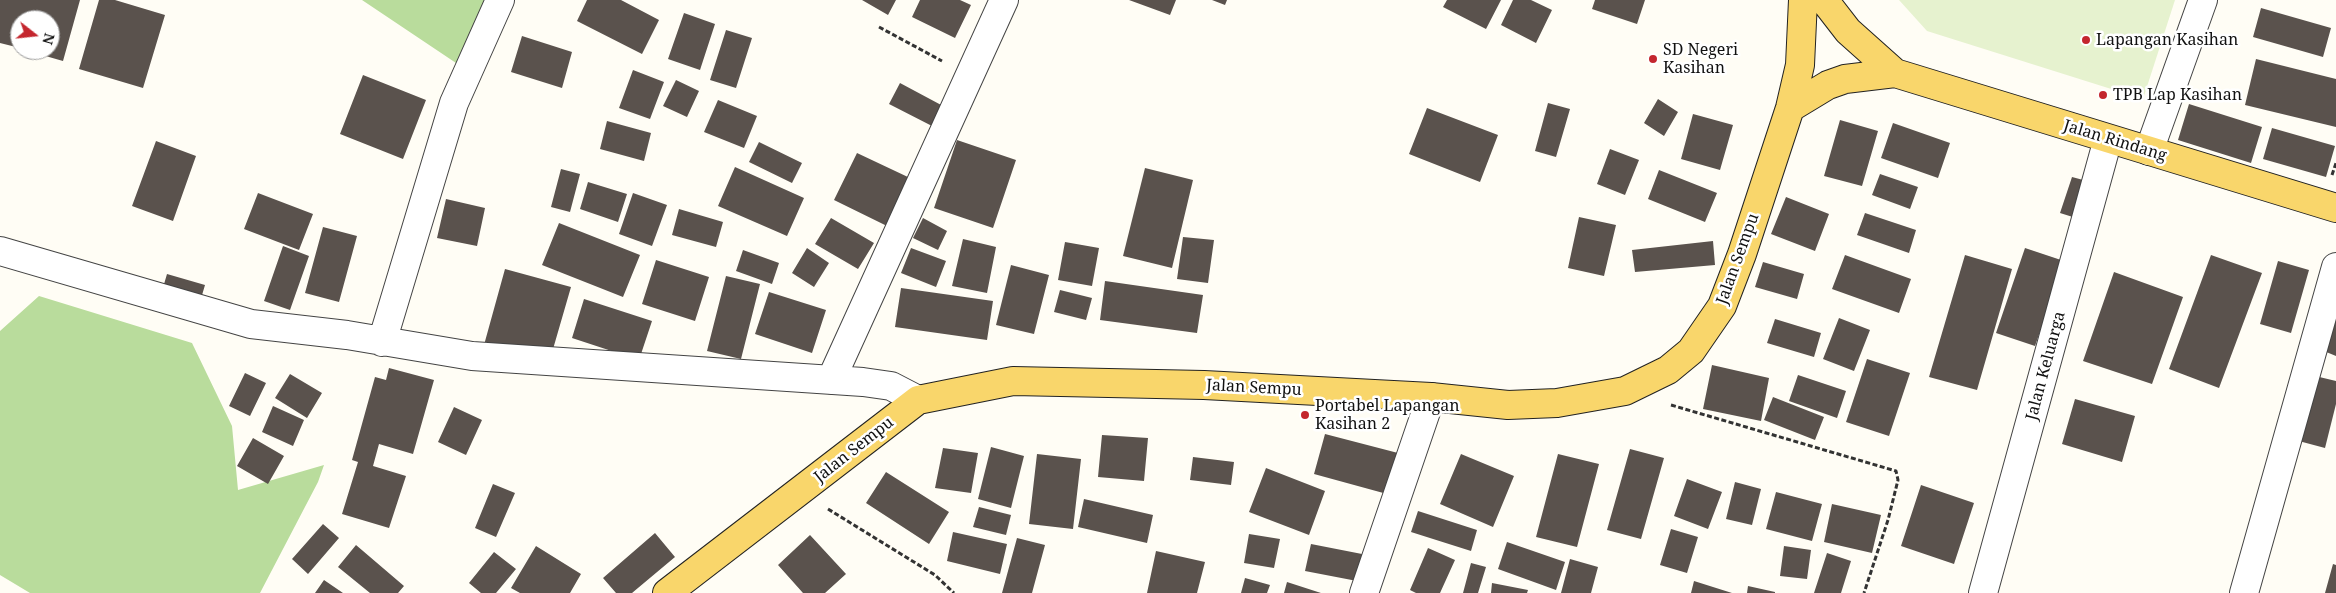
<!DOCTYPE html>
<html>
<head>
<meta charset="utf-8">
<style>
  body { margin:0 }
  #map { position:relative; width:2336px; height:593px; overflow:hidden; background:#fffdf5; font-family:"Noto Serif",serif }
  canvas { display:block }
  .north { position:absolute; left:10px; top:10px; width:50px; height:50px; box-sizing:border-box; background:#fff; border:1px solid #a0a0a0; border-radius:50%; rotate:106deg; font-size:14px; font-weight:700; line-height:20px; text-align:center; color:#111 }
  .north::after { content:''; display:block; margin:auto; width:18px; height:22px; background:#c4262e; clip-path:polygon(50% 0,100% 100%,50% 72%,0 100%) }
</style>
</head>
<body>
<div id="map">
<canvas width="2336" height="593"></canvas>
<div class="north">N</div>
</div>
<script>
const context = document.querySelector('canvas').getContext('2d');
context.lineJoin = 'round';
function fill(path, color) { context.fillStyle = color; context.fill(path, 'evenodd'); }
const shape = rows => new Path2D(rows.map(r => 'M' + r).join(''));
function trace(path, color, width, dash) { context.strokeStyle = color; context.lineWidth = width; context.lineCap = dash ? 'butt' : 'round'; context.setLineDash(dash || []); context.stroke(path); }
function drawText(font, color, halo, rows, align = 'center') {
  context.font = font + ' "Noto Serif",serif'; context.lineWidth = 5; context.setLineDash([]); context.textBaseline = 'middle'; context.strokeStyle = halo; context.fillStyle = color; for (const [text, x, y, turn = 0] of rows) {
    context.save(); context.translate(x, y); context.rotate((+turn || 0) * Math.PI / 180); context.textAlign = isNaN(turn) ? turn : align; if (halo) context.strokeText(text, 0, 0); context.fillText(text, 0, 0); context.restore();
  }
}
const forest = shape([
  [362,0,490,0,459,65],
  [39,296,192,343,232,426,238,490,324,465,318,482,260,593,30,593,0,575,0,331]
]);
const pitch = shape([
  [1899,0,2175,0,2143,99,1927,31]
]);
const building = shape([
  [0,0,80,0,63,61,28,51,50,50,50,20,20,20,20,48,0,43],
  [99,0,115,0,165,15,143,88,79,69],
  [587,0,621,0,659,20,642,54,577,21],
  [862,0,896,0,888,15],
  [920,0,960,0,971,5,955,38,912,17],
  [1129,0,1176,0,1170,15],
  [1212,0,1227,0,1225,5],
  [1447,0,1501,0,1486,29,1443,7],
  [1513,0,1531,0,1552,10,1536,43,1501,25],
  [1595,0,1645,0,1637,24,1592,9],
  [2261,8,2331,28,2323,57,2253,37],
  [684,13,715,24,700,70,668,59],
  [726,30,752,38,736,88,710,80],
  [522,36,572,52,562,88,511,72],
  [2256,59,2336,79,2336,127,2245,105],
  [633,70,664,82,650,119,619,108],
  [363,75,426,100,403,159,340,134],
  [676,80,699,91,687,117,663,106],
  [900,83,943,106,932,126,889,104],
  [1658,99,1678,112,1664,136,1644,123],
  [718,100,757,116,744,148,704,132],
  [1548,103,1570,109,1556,157,1535,151],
  [2189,104,2262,127,2251,163,2178,140],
  [1427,108,1498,135,1480,182,1409,154],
  [1693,114,1733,125,1720,170,1681,159],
  [1840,120,1878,131,1862,186,1824,176],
  [607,121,651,133,644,161,600,149],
  [1893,123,1950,143,1938,178,1881,158],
  [2272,128,2335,146,2326,177,2263,159],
  [957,140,1016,160,993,228,934,208],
  [156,141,196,156,173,221,132,206],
  [759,142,802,163,792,183,749,162],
  [1610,149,1639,160,1625,195,1597,184],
  [857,153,910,178,887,226,834,200],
  [735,167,804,198,787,236,718,206],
  [1145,168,1193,180,1172,268,1123,256],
  [561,169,580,174,570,212,551,207],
  [1659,170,1717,193,1705,222,1648,199],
  [1880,174,1918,187,1910,209,1872,195],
  [2072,177,2087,181,2076,218,2060,213],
  [588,182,627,194,618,222,580,209],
  [258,193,313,214,299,250,244,229],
  [633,193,667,205,652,246,619,234],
  [1786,197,1829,214,1815,251,1771,234],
  [446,199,485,208,477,246,437,238],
  [679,209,723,222,716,247,672,235],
  [1865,213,1916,230,1909,253,1857,235],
  [1579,217,1616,225,1604,276,1568,268],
  [831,218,874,243,858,269,815,244],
  [923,218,947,231,938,250,913,238],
  [559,223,640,255,623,297,542,265],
  [323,227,357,236,339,302,305,293],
  [1183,237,1214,240,1208,283,1177,279],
  [963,239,996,247,987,293,952,286],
  [1713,241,1715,265,1635,272,1632,250],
  [1065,242,1099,248,1092,286,1058,280],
  [283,246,309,256,290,310,264,301],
  [807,248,829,263,814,287,792,273],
  [911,248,946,261,936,287,901,273],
  [2025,248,2064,261,2035,346,1996,333],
  [743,250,779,263,772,284,736,271],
  [1845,255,1911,279,1899,313,1832,289],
  [1965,255,2012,269,1977,390,1929,377],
  [2211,255,2262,273,2219,388,2169,369],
  [656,260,709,277,695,321,642,304],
  [2278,261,2309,270,2291,333,2260,324],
  [1763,262,1804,274,1797,299,1755,287],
  [1011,265,1049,275,1034,334,996,325],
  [505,269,571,287,551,356,484,345],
  [2114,272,2183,297,2152,384,2083,361],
  [167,274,205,285,200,302,162,291],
  [726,276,760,284,741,359,707,351],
  [1105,281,1203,295,1197,333,1100,320],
  [901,288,993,301,987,340,895,327],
  [1060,290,1092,298,1086,320,1054,312],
  [769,292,826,310,812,353,755,334],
  [584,299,652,321,639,360,572,338],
  [2336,306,2336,356,2319,349],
  [1839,318,1870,330,1854,371,1823,359],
  [1775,319,1821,333,1814,357,1767,343],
  [1867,359,1910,373,1889,436,1846,422],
  [1712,365,1769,378,1761,421,1703,409],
  [389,368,434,380,413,454,379,444,373,466,406,476,389,528,342,514,358,462,352,460,375,377,386,380],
  [245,373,266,383,250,416,229,406],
  [290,374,322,393,307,418,275,398],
  [1798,375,1846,391,1837,418,1789,401],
  [2311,375,2336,381,2336,404,2325,448,2295,440],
  [1773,397,1824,417,1815,440,1764,420],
  [2075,399,2135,416,2122,462,2062,444],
  [273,406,304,420,293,446,262,432],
  [454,407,482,420,466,455,438,442],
  [1325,434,1398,453,1387,494,1314,474],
  [1102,435,1148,438,1144,481,1098,477],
  [253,438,284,456,268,484,237,466],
  [991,447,1024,456,1011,508,978,499],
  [943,448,978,453,971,493,935,488],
  [1630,449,1664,458,1641,539,1607,530],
  [1037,454,1081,459,1073,529,1029,524],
  [1461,454,1514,476,1493,527,1440,504],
  [1558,454,1599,464,1577,547,1536,537],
  [1193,457,1234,462,1231,485,1190,480],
  [1266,468,1325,491,1309,535,1249,512],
  [886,472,949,512,929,544,866,503],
  [1687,479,1722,492,1708,529,1674,516],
  [1735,482,1761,489,1752,525,1726,519],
  [493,484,515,493,496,537,475,528],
  [1921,485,1974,503,1954,564,1901,546],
  [1776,492,1822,504,1812,541,1766,529],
  [1084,499,1153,515,1147,543,1078,527],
  [1832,504,1881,515,1872,553,1824,542],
  [979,507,1011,515,1006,535,973,527],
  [1418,511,1477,530,1471,551,1411,532],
  [323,524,339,538,308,574,292,559],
  [1671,529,1698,537,1687,573,1660,565],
  [953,532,1007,544,1000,574,947,561],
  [655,533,675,557,632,593,616,593,603,578],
  [1249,534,1280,539,1274,568,1244,563],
  [810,535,846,574,825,593,803,593,778,565],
  [1017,538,1045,545,1032,593,1002,593],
  [1507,542,1565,562,1556,590,1498,569],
  [1311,544,1362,554,1357,581,1305,571],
  [356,545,404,586,398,593,370,593,338,567],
  [536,546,581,574,570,593,520,593,511,588],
  [1784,546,1811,550,1807,579,1780,576],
  [1428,548,1455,560,1440,593,1416,593,1410,590],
  [1156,551,1205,562,1197,593,1147,593],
  [494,552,516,569,496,593,481,593,469,583],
  [1827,553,1851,561,1841,593,1814,593],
  [1570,559,1598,567,1591,593,1561,593],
  [1471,563,1486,567,1478,593,1463,593],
  [2333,564,2336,565,2336,593,2325,593],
  [1245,578,1270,585,1267,593,1241,593],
  [324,580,343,593,315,593],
  [1694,581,1732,593,1691,593],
  [1287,582,1321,593,1284,593],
  [1492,583,1528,590,1527,593,1491,593],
  [1748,586,1775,592,1775,593,1747,593]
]);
const path = shape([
  [879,27,942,61],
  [2332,175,2336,163],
  [1671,405,1896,471,1898,480,1888,520,1864,593],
  [828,509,935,575,954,593]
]);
const minor = shape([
  [2149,151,2203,0],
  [0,251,251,324,347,335,472,356,863,382,891,386,918,400],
  [382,342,454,103,500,0],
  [831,380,1004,0],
  [1364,593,1431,397],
  [1983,593,2108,139],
  [2244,593,2336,267]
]);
const major = shape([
  [1824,0,1848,31,1895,73],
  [1790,108,1828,85,1845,79,1895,73,2336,208],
  [667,593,918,400,1013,381,1204,385,1431,397,1508,405,1557,403,1625,391,1668,370,1691,351,1722,306,1742,254,1790,108,1800,65,1803,0]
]);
const markers = [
  [2086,40,5,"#c4262e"],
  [1653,59,5,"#c4262e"],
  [2103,95,5,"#c4262e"],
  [1305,415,5,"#c4262e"]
];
const poiNames = [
  ["Lapangan Kasihan",2096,40],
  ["SD Negeri",1663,50],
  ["Kasihan",1663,68],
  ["TPB Lap Kasihan",2113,95],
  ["Portabel Lapangan",1315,406],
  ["Kasihan 2",1315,424]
];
const streetNames = [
  ["Jalan Rindang",2115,141,17],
  ["Jalan Sempu",1738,259,-70],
  ["Jalan Keluarga",2046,366,-75],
  ["Jalan Sempu",1254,388,3],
  ["Jalan Sempu",854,450,-38]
];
fill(forest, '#b9dc9c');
fill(pitch, '#e6f2cf');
fill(building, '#5a524d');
trace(minor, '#444', 30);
trace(major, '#222', 30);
trace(path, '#333', 3, [5, 2.5]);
trace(minor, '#fff', 28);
trace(major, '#f9d66b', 28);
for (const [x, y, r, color] of markers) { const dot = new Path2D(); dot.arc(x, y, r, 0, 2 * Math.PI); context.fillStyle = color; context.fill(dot); trace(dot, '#fff', 2); }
drawText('16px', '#111', '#fff', poiNames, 'left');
drawText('16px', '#111', '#fff', streetNames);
</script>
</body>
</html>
